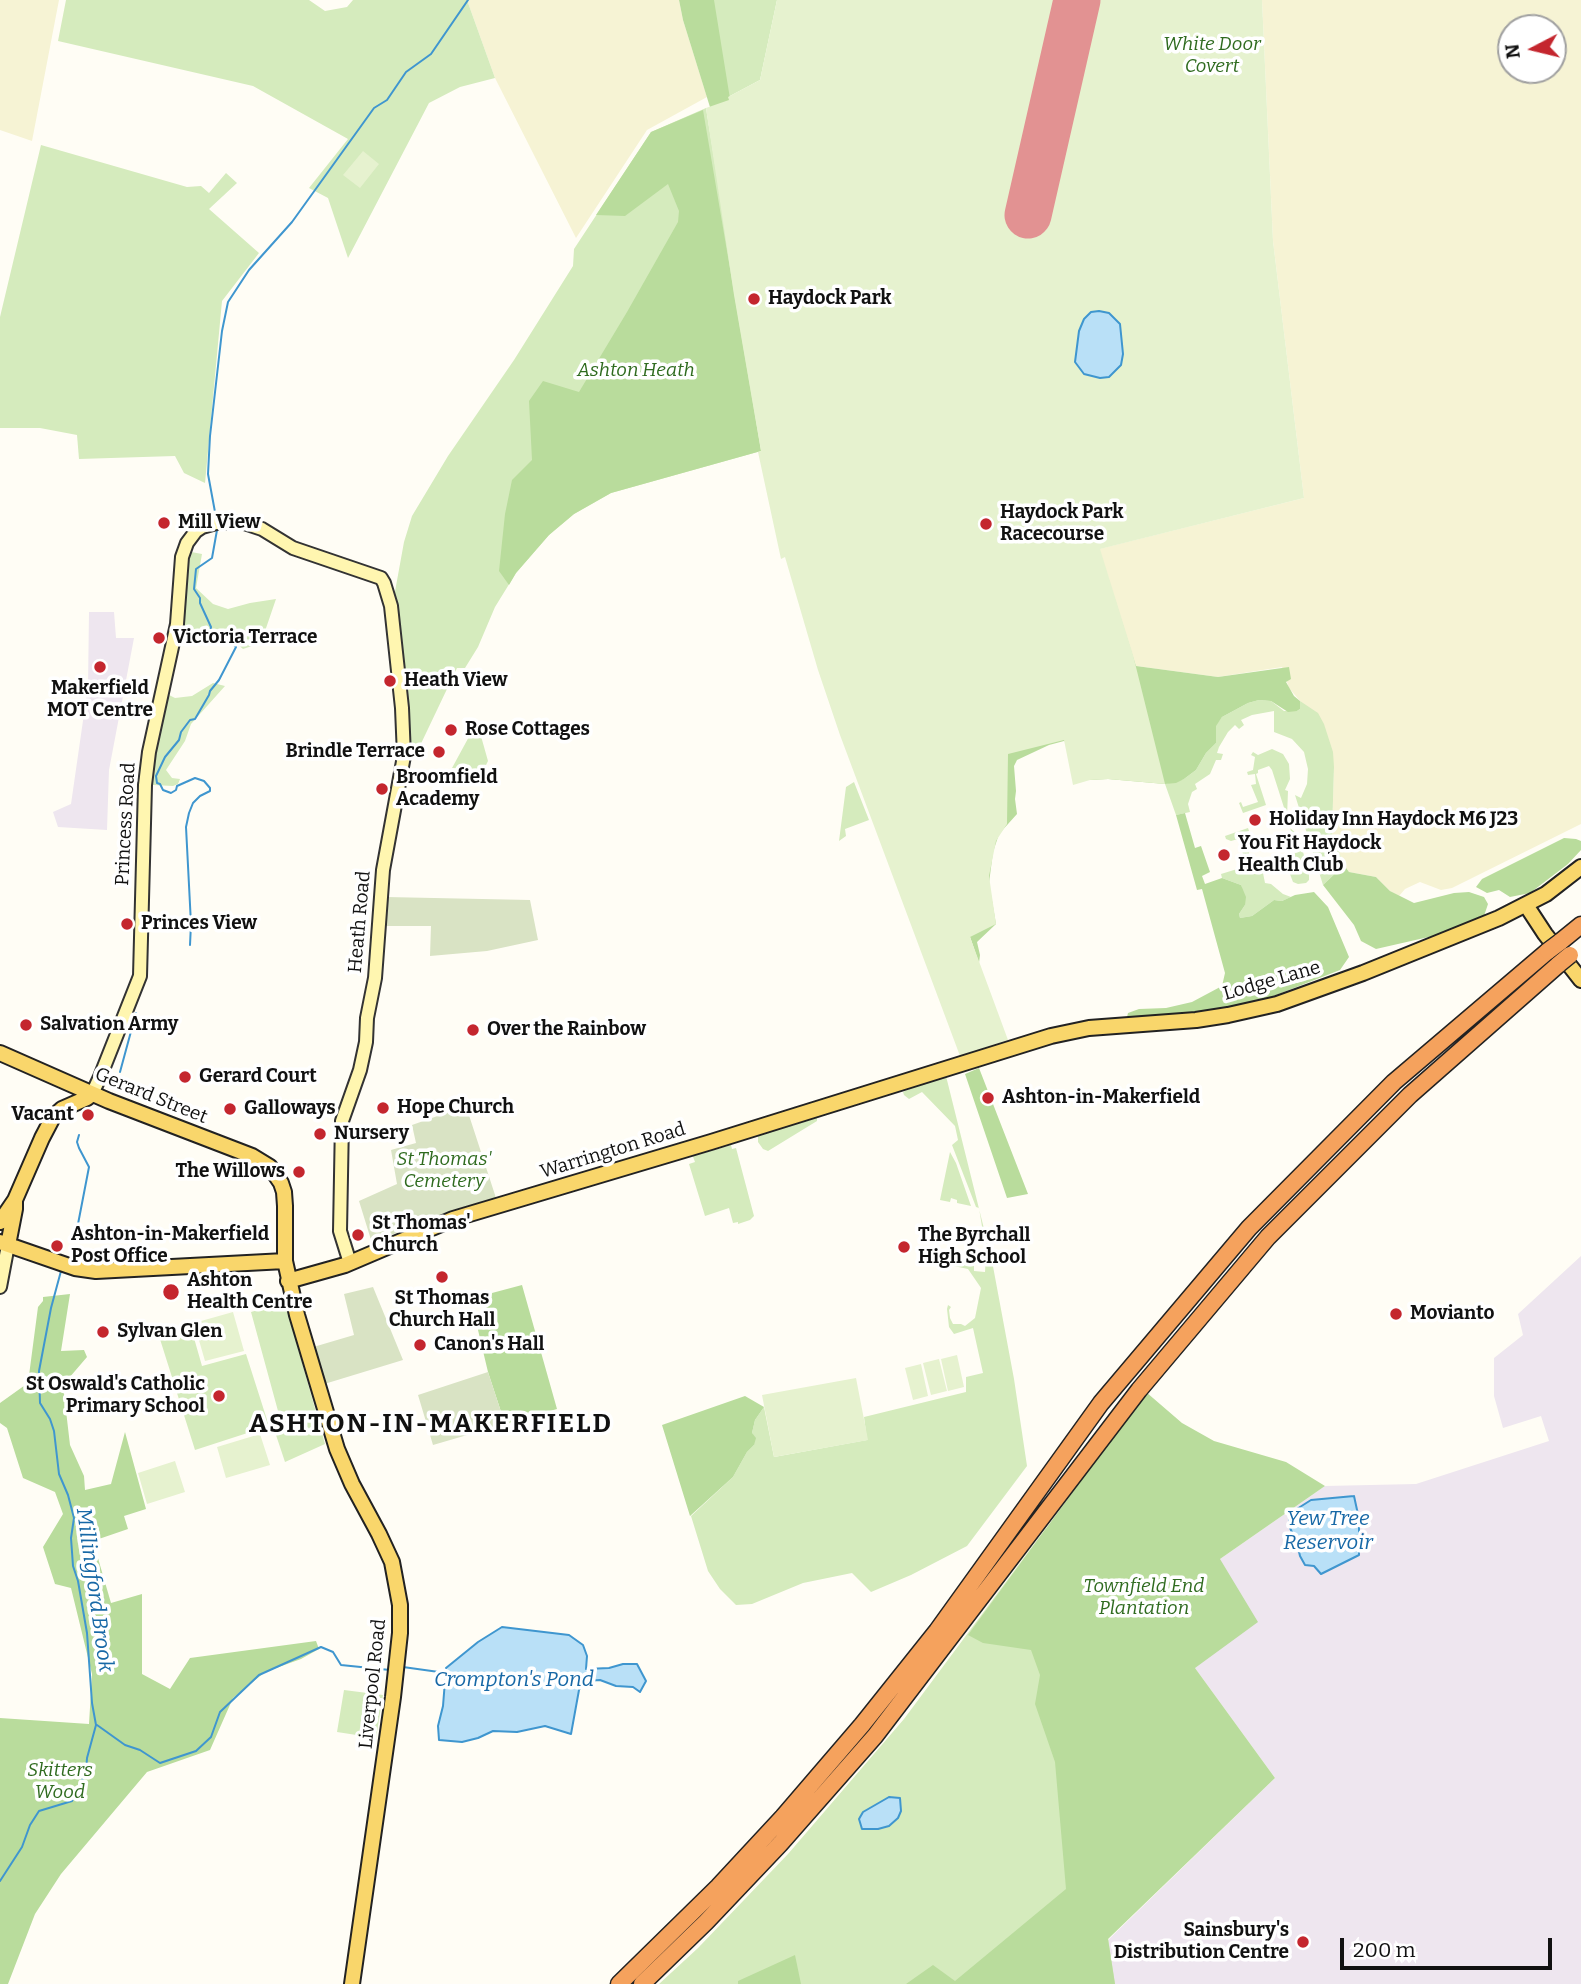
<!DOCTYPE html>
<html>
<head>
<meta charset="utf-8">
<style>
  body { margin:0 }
  #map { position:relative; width:1581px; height:1984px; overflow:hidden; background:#fffdf5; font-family:Bitter,serif }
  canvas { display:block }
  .north { position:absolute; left:1497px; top:14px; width:70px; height:70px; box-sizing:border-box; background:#fff; border:2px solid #a0a0a0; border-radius:50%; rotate:263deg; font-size:19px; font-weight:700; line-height:28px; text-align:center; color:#111 }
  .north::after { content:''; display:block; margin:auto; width:24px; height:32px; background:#c4262e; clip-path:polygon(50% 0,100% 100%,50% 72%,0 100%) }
  .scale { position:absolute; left:1340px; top:1938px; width:212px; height:32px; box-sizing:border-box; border:4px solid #111; border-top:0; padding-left:9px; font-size:21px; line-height:24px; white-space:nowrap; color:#111; -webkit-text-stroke:5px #fff; paint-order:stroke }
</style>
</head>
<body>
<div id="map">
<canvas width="1581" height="1984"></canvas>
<div class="north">N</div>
<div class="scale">200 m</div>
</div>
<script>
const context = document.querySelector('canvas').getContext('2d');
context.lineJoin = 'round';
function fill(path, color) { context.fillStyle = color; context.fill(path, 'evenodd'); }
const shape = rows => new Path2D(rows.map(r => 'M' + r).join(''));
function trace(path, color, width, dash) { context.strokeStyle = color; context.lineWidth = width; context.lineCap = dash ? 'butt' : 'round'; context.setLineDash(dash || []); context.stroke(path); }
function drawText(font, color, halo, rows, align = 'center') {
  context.font = font + ' Bitter,serif'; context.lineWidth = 7; context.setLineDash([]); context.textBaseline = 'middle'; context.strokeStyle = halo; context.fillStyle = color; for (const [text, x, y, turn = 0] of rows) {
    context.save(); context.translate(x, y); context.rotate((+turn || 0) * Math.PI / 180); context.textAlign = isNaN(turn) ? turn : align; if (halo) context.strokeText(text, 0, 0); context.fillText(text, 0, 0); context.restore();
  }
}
const industrial = shape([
  [89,612,114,612,116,638,134,638,109,770,107,830,58,827,53,812,71,804,88,686],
  [1581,1256,1581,1984,1114,1984,1108,1940,1275,1778,1195,1668,1220,1559,1325,1486,1416,1484,1549,1441,1541,1416,1503,1428,1494,1396,1494,1358,1523,1335,1518,1314]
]);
const farmland = shape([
  [0,0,59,0,32,141,0,130],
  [467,0,679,0,683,20,707,97,647,130,576,238,495,78],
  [1262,0,1581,0,1581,824,1452,888,1441,890,1420,882,1405,889,1399,896,1390,891,1376,877,1349,872,1344,865,1332,834,1334,767,1300,701,1289,688,1282,667,1218,677,1136,666,1099,549,1304,498,1273,241],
  [1511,28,1553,28,1553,70,1511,70]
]);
const green = shape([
  [66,0,309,0,325,11,347,7,353,0,467,0,495,78,460,87,429,103,348,258,328,198,309,188,348,139,253,86,58,41],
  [713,0,777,0,760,80,728,97],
  [706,108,761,451,611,493,574,514,549,535,516,573,495,607,478,647,465,668,457,668,417,752,413,753,409,748,394,597,404,542,412,516,448,456,514,360,573,266,574,249,651,132],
  [41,145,187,187,201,186,209,193,226,173,237,183,209,209,259,253,222,301,205,483,184,473,175,456,79,459,77,435,40,428,0,428,0,317],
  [186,551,202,554,196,588,213,604,228,609,250,603,276,599,264,634,255,645,243,649,234,641,219,638,191,636,176,643],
  [213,683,225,686,191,724,185,741,166,770,172,778,180,779,178,784,173,786,153,785,153,771,167,694,175,698,192,696],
  [1259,700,1271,701,1284,711,1297,711,1300,709,1300,701,1318,713,1324,724,1333,752,1334,767,1332,834,1344,865,1323,885,1295,795,1301,798,1307,784,1308,769,1304,752,1292,739,1274,732,1274,711,1252,715,1241,720,1244,725,1239,729,1235,725,1228,732,1219,747,1217,753,1223,754,1221,760,1216,760,1210,774,1195,784,1197,789,1192,792,1188,804,1190,812,1176,815,1165,784,1184,779,1196,770,1206,753,1216,743,1215,726,1222,717,1248,703],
  [477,722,488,761,484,769,452,768],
  [1272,749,1283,754,1289,764,1290,779,1285,790,1288,791,1287,817,1272,770,1269,766,1258,770,1258,773,1256,774,1266,805,1243,813,1239,803,1241,802,1243,807,1258,802,1251,785,1256,784,1255,774,1248,775,1247,772,1253,770,1255,757,1251,755,1253,752,1258,755],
  [854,782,869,820,845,829,846,836,839,841,846,787],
  [1248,828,1249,831,1246,832,1248,838,1246,839,1251,863,1263,873,1265,883,1271,884,1283,894,1291,897,1282,901,1274,900,1252,916,1240,918,1239,914,1245,905,1241,885,1222,878,1221,874,1247,866,1238,839,1231,841,1226,839,1225,836],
  [1290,828,1299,836,1309,875,1309,880,1306,883,1298,884,1293,882,1285,861,1291,859,1290,855,1298,852],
  [946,1076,992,1261,1014,1379,1027,1466,967,1546,911,1575,871,1592,852,1573,803,1583,752,1604,736,1605,720,1589,708,1571,691,1516,733,1477,747,1452,754,1445,752,1433,755,1420,764,1407,774,1457,867,1440,864,1417,966,1392,966,1377,983,1373,973,1328,954,1334,949,1327,947,1309,948,1305,951,1307,949,1310,950,1318,953,1324,961,1324,965,1326,975,1318,981,1288,979,1285,968,1269,949,1265,950,1260,974,1265,974,1271,985,1272,986,1255,969,1251,985,1251,985,1245,979,1208,976,1207,952,1145,958,1140,955,1126,922,1092,909,1099,904,1095,903,1092,922,1083],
  [817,1117,817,1121,768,1151,763,1149,758,1142,758,1136,761,1132],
  [731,1145,732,1149,736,1148,754,1216,750,1220,738,1224,738,1222,733,1223,729,1208,705,1216,689,1164,695,1162,692,1154,697,1155],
  [950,1152,956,1163,971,1206,957,1203,957,1200,951,1198,950,1202,940,1200],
  [285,1302,325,1444,285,1462,273,1426,281,1422,251,1312],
  [190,1324,202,1366,246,1354,269,1426,195,1450,159,1336],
  [1046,1528,1115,1984,659,1984,698,1948,788,1854,904,1719],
  [344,1690,383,1695,376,1738,337,1732]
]);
const forest = shape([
  [679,0,714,0,732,111,718,133,683,20],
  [703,110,761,451,611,493,574,514,549,535,516,573,509,585,499,571,505,514,512,480,532,460,529,401,543,381,579,392,627,312,678,222,679,211,668,184,625,216,596,215,651,132],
  [1111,587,1136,666,1218,677,1289,667,1291,679,1286,682,1294,696,1300,701,1300,709,1297,711,1288,712,1271,701,1259,700,1248,703,1222,717,1216,726,1216,743,1206,753,1196,770,1184,779,1176,783,1165,784,1108,779,1090,780,1068,743,1064,741,1049,745,1017,760,1014,766,1016,791,1015,799,1017,814,999,834,993,852,989,883,996,924,977,942,980,955,979,963,905,747],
  [1185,813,1195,848,1201,846,1210,872,1202,876,1205,884,1222,878,1241,885,1246,897,1245,905,1239,914,1240,918,1252,916,1274,900,1282,901,1295,895,1314,892,1328,907,1349,957,1340,970,1243,1008,1143,1022,1127,1017,1128,1013,1139,1009,1166,1008,1192,1002,1222,986,1225,973,1202,889,1197,890,1176,815],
  [1564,838,1576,839,1581,841,1581,850,1568,864,1530,893,1510,897,1499,890,1487,893,1476,887,1482,879],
  [1344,865,1349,872,1376,877,1390,891,1414,903,1454,893,1469,892,1484,897,1488,904,1484,916,1433,936,1376,949,1361,941,1354,925,1323,885],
  [979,1068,1028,1194,1007,1198,965,1074],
  [522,1285,557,1409,505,1424,488,1372,478,1330,492,1293],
  [70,1294,61,1351,84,1350,87,1357,63,1385,70,1445,84,1476,85,1490,111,1484,125,1432,146,1509,124,1516,128,1529,93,1541,111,1603,142,1594,142,1674,170,1689,190,1658,316,1641,319,1649,301,1659,265,1672,233,1698,210,1750,147,1772,61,1874,35,1914,8,1984,0,1984,0,1718,89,1724,92,1674,71,1588,55,1584,43,1547,63,1514,55,1492,23,1478,7,1428,0,1423,0,1403,28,1383,38,1307,43,1301,43,1297],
  [1146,1392,1182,1423,1214,1441,1286,1462,1325,1486,1220,1559,1258,1622,1195,1668,1275,1778,1108,1939,1115,1984,906,1984,933,1965,955,1981,1066,1889,1055,1762,1035,1704,1040,1675,1031,1650,983,1643,968,1635],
  [745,1396,764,1407,755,1420,752,1433,756,1438,754,1445,747,1452,733,1477,690,1516,662,1425],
  [795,1955,801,1984,738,1984,738,1981]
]);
const cemetery = shape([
  [386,897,530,900,538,940,487,951,430,956,431,926,383,926],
  [466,1106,496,1198,447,1212,372,1243,359,1201,397,1184,391,1150,416,1143,412,1125],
  [373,1287,403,1360,321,1385,310,1348,354,1335,344,1294],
  [488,1372,505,1424,433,1445,418,1395]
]);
const pitch = shape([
  [777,0,1262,0,1273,241,1304,498,1100,549,1133,655,1165,784,1108,779,1090,780,1073,785,1064,740,1008,754,1007,824,996,841,989,876,996,924,970,937,1008,1040,960,1056,840,735,818,670,785,557,781,559,758,452,761,451,734,295,706,108,729,100,728,97,760,80],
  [363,151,379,164,360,188,343,175],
  [233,1312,244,1351,205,1361,194,1323],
  [957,1355,964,1387,948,1391,941,1359],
  [939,1359,947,1391,931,1395,923,1363],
  [921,1364,928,1396,913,1400,905,1368],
  [856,1378,868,1440,774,1457,762,1395],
  [260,1434,270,1465,226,1478,217,1447],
  [175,1461,185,1492,147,1504,138,1473]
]);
const water = shape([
  [1099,311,1109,313,1120,324,1123,354,1121,365,1109,377,1100,378,1084,374,1075,362,1079,331,1084,319,1091,312,1099,311],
  [1354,1496,1359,1519,1359,1555,1321,1574,1314,1566,1305,1565,1300,1556,1297,1543,1290,1528,1289,1514,1311,1500,1354,1496],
  [502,1627,569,1635,583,1645,587,1656,586,1669,609,1668,623,1664,637,1664,646,1681,640,1692,633,1687,616,1686,600,1680,586,1681,579,1690,571,1734,545,1726,517,1732,493,1731,478,1738,462,1742,439,1740,438,1726,443,1706,446,1668,478,1642,502,1627],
  [889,1797,900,1798,901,1811,898,1818,889,1826,878,1829,862,1829,859,1819,863,1812,889,1797]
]);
const stream = shape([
  [215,512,208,474,210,436,222,331,228,302,249,270,292,222,374,108,387,100,406,72,431,54,468,0],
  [190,945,191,924,186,827,189,813,193,803,200,796,210,791,210,788,204,781,195,778,177,786,176,790,171,793,163,790,160,784,157,783,156,776,165,757,179,740,181,732,190,720,195,719,209,695,210,691,219,680,236,647,232,643,216,639,210,633,211,627,200,603,200,598,194,589,196,569,212,558,217,530],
  [120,1072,136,1013],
  [73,1235,78,1224,89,1167,79,1148,77,1142,79,1135],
  [403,1667,446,1673],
  [97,1725,125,1745,140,1750,160,1763,196,1751,211,1737,220,1712,259,1675,321,1647,333,1652,341,1665,390,1670],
  [0,1881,22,1847,30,1825,39,1811,72,1801,86,1772,87,1758,96,1725,92,1703,87,1633,78,1581,73,1566,71,1538,74,1518,68,1495,59,1474,54,1431,50,1419,40,1403,39,1371,51,1308,61,1271]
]);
const runway = shape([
  [1028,215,1077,0]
]);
const secondary = shape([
  [92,1094,100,1077,140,976,145,785,149,752,177,624,182,557,187,543,196,531,202,527,216,523,241,522,262,529,293,548,381,578,384,583,391,606,402,708,404,756,383,870,375,978,367,1018,366,1042,360,1070,342,1121,340,1231,350,1263],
  [0,1287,8,1245]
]);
const primary = shape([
  [1526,905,1545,934,1581,980],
  [0,1053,109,1101,252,1156,270,1167,281,1183,284,1192,285,1206,285,1261,297,1315,337,1449,352,1484,379,1534,392,1562,400,1605,400,1633,393,1697,352,1984],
  [0,1222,15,1200,42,1138,53,1117,62,1109,87,1098,92,1094],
  [0,1242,75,1268,96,1271,285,1261],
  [8,1245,15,1209,15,1201],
  [288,1281,345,1265,453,1219,711,1142,1051,1036,1089,1028,1196,1020,1228,1015,1277,1004,1363,973,1499,918,1546,894,1581,867]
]);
const highway = shape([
  [1560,942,1581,925],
  [619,1984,718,1887,783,1817,862,1725,937,1631,1101,1403,1249,1228,1394,1082,1548,951],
  [642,1984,706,1922,780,1844,875,1736,1139,1390,1268,1237,1410,1095,1559,964]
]);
const highwayBridge = shape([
  [1548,951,1560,942],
  [1559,964,1570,955]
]);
const markers = [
  [754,299,7,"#c4262e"],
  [164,523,7,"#c4262e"],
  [986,524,7,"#c4262e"],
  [159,638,7,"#c4262e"],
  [100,667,7,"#c4262e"],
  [390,681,7,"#c4262e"],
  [451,730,7,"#c4262e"],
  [439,752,7,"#c4262e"],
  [382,789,7,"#c4262e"],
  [1255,820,7,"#c4262e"],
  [1224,855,7,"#c4262e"],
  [127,924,7,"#c4262e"],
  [26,1025,7,"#c4262e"],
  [473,1030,7,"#c4262e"],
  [185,1077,7,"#c4262e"],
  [988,1098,7,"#c4262e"],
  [383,1108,7,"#c4262e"],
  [230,1109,7,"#c4262e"],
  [88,1115,7,"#c4262e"],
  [320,1134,7,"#c4262e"],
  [299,1172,7,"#c4262e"],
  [358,1235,7,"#c4262e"],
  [57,1246,7,"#c4262e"],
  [904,1247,7,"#c4262e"],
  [442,1277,7,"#c4262e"],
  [171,1292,9,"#c4262e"],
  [1396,1314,7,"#c4262e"],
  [103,1332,7,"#c4262e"],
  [420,1345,7,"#c4262e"],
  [219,1396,7,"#c4262e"],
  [1303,1942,7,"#c4262e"]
];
const parkNames = [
  ["White Door",1212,45],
  ["Covert",1212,67],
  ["Ashton Heath",636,371],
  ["St Thomas'",444,1160],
  ["Cemetery",444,1182],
  ["Townfield End",1144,1587],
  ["Plantation",1144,1609],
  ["Skitters",60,1771],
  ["Wood",60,1793]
];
const poiNames = [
  ["Haydock Park",768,299],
  ["Haydock Park",1000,513],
  ["Racecourse",1000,535],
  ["Mill View",178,523],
  ["Victoria Terrace",173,638],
  ["Heath View",404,681],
  ["Makerfield",100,689,"center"],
  ["MOT Centre",100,711,"center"],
  ["Rose Cottages",465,730],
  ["Brindle Terrace",425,752,"right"],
  ["Broomfield",396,778],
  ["Academy",396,800],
  ["Holiday Inn Haydock M6 J23",1269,820],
  ["You Fit Haydock",1238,844],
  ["Health Club",1238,866],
  ["Princes View",141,924],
  ["Salvation Army",40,1025],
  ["Over the Rainbow",487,1030],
  ["Gerard Court",199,1077],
  ["Ashton-in-Makerfield",1002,1098],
  ["Hope Church",397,1108],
  ["Galloways",244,1109],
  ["Vacant",74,1115,"right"],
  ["Nursery",334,1134],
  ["The Willows",285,1172,"right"],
  ["St Thomas'",372,1224],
  ["Church",372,1246],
  ["Ashton-in-Makerfield",71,1235],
  ["Post Office",71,1257],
  ["The Byrchall",918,1236],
  ["High School",918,1258],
  ["Ashton",187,1281],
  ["Health Centre",187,1303],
  ["St Thomas",442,1299,"center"],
  ["Church Hall",442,1321,"center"],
  ["Movianto",1410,1314],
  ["Sylvan Glen",117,1332],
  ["Canon's Hall",434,1345],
  ["St Oswald's Catholic",205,1385,"right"],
  ["Primary School",205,1407,"right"],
  ["Sainsbury's",1289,1931,"right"],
  ["Distribution Centre",1289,1953,"right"]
];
const streetNames = [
  ["Princess Road",126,824,-87],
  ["Heath Road",360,922,-85],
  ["Lodge Lane",1272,981,-16],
  ["Gerard Street",151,1096,22],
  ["Warrington Road",613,1151,-17],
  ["Liverpool Road",373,1684,-84]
];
const waterNames = [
  ["Yew Tree",1328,1519],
  ["Reservoir",1328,1543],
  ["Millingford Brook",94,1590,82],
  ["Crompton's Pond",514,1680]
];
const districtNames = [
  ["ASHTON-IN-MAKERFIELD",431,1425]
];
fill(industrial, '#eee6ef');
fill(farmland, '#f6f3d4');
fill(green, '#d5ebbd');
fill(forest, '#b9dc9c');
fill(cemetery, '#d9e3c4');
fill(pitch, '#e6f2cf');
fill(water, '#b9e0f7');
trace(water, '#3f96cf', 2);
trace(stream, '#3f96cf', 2);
trace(runway, '#e29292', 47);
trace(secondary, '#333', 16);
trace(primary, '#222', 18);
trace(highway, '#222', 19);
trace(secondary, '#fff6b0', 12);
trace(primary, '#f9d66b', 14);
trace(highway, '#f5a25d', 16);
trace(highwayBridge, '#222', 19, []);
trace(highwayBridge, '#f5a25d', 16);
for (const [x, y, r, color] of markers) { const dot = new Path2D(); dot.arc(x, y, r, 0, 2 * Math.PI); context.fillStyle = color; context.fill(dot); trace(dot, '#fff', 2.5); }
drawText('italic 19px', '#2f6b1f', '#fff', parkNames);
drawText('bold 19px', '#111', '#fff', poiNames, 'left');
drawText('19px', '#111', '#fff', streetNames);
drawText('italic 21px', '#1768a6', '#fff', waterNames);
context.letterSpacing = '2px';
drawText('bold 26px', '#111', '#fff', districtNames);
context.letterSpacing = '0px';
</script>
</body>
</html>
